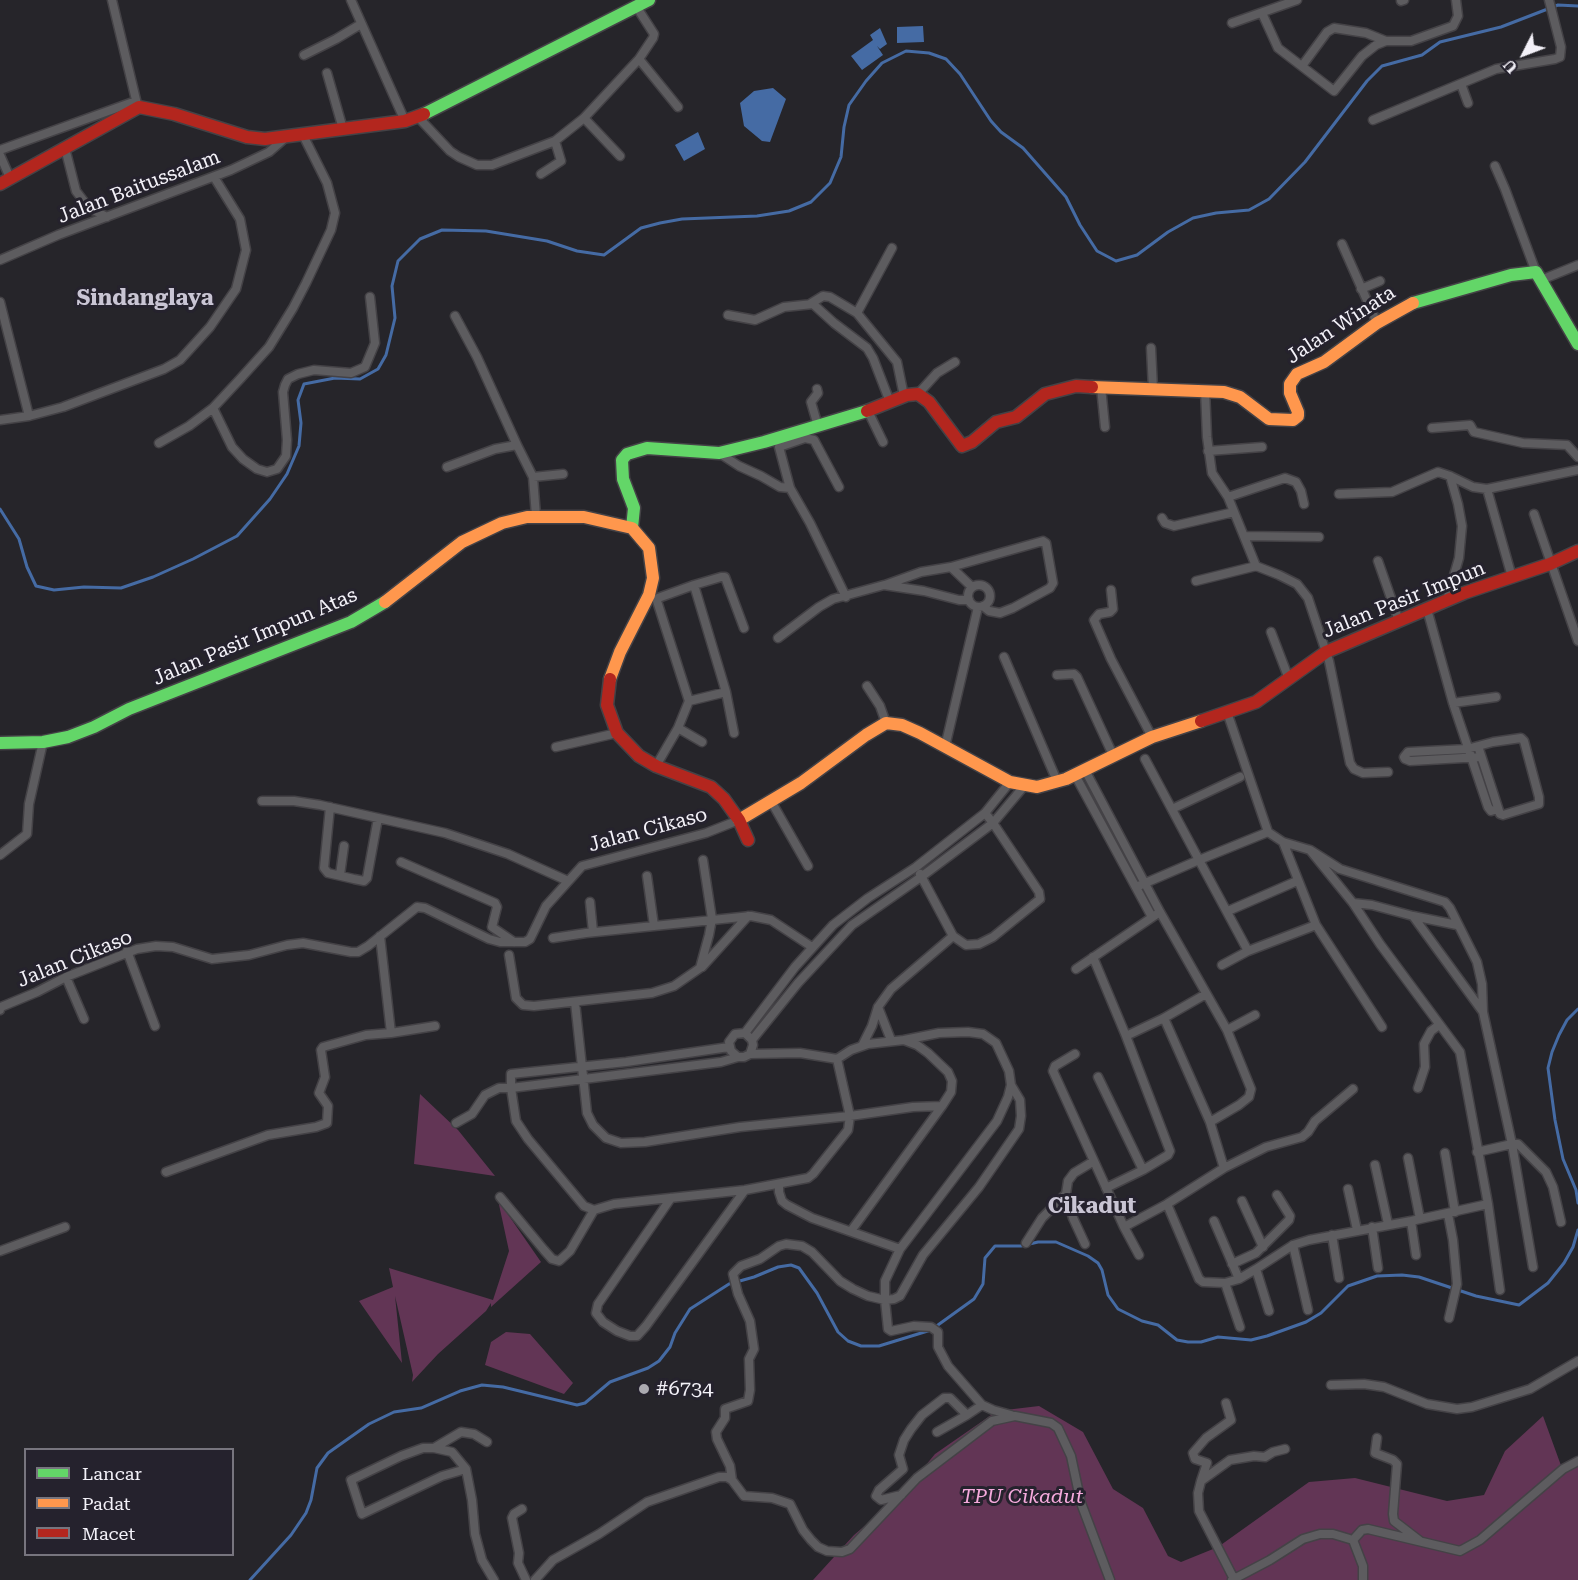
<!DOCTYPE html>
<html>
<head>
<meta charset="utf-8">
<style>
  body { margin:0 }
  #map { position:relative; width:1578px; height:1580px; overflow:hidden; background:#26252a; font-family:"Roboto Serif",serif }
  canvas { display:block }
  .legend { position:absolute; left:24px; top:1448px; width:210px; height:108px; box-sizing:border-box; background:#25222d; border:2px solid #77757e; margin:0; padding:8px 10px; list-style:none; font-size:18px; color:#f3f1f8 }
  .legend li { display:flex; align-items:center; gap:12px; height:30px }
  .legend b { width:30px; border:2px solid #77757e }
  .north { position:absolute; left:1494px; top:24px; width:60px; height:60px; -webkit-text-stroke:4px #25222d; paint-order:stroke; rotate:228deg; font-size:16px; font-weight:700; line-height:24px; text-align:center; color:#f3f1f8 }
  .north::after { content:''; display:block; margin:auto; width:21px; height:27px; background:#f3f1f8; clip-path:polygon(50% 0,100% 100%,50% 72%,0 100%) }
</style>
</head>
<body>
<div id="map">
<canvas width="1578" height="1580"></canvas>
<ul class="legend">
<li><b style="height:8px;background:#63d668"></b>Lancar</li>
<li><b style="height:8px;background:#ff974d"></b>Padat</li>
<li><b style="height:8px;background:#b3261e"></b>Macet</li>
</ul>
<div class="north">U</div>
</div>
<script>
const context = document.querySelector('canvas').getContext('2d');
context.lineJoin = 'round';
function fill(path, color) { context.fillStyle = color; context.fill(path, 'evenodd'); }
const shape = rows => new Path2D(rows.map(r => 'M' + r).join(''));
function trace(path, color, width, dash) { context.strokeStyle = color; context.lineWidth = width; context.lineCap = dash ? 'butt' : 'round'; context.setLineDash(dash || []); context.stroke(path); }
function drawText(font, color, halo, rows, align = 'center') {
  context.font = font + ' "Roboto Serif",serif'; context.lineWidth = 6; context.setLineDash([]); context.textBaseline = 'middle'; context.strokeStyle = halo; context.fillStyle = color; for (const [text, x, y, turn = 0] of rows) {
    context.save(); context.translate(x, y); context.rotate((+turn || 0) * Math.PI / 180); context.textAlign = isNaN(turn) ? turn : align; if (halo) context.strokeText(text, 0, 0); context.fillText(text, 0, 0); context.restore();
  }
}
const green = shape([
  [420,1094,458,1130,495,1176,414,1164],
  [498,1200,541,1262,491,1307,491,1303,486,1311,438,1354,412,1382,413,1375,395,1296,402,1363,359,1301,393,1287,389,1268,493,1300,509,1251],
  [506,1332,530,1334,573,1383,564,1394,485,1365,491,1342],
  [1039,1406,1083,1432,1113,1489,1143,1508,1168,1556,1181,1562,1218,1547,1309,1482,1355,1478,1447,1501,1484,1495,1505,1451,1543,1416,1563,1471,1578,1464,1578,1580,813,1580,854,1535,901,1495,935,1454,997,1411]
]);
const water = shape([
  [923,26,924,42,897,43,897,27],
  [880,28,887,44,880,49,877,46,883,55,862,70,851,56,873,40,870,35],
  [773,88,786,99,770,142,762,141,744,126,740,103,754,91],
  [698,132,705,149,684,161,675,145]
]);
const stream = shape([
  [0,509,19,539,27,567,36,586,54,590,84,587,121,588,153,577,193,559,237,536,270,499,287,474,299,446,301,423,298,400,304,384,335,378,360,379,378,369,386,355,395,318,392,286,398,261,420,239,442,230,486,231,547,241,577,251,604,255,641,228,660,223,682,219,757,216,789,211,811,202,830,183,841,157,844,127,849,105,866,81,882,63,906,51,929,53,946,59,960,74,991,121,1001,132,1023,148,1066,197,1080,225,1097,251,1116,261,1137,255,1168,232,1193,218,1216,213,1249,210,1269,199,1305,162,1367,81,1382,66,1422,55,1440,42,1501,27,1558,5,1578,6],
  [1578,1009,1567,1020,1559,1035,1552,1052,1548,1068,1555,1120,1563,1159,1576,1190,1578,1203],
  [250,1580,291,1535,306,1513,311,1500,317,1468,328,1453,369,1424,394,1412,421,1408,460,1391,482,1385,503,1387,577,1405,585,1403,610,1382,648,1368,659,1361,670,1347,675,1333,690,1309,729,1284,754,1277,778,1267,791,1265,799,1268,817,1293,838,1332,848,1341,861,1346,879,1346,931,1330,974,1299,983,1284,985,1258,995,1246,1021,1246,1038,1242,1056,1242,1088,1256,1098,1263,1102,1270,1108,1295,1118,1309,1142,1321,1158,1325,1177,1340,1188,1342,1201,1342,1218,1337,1251,1340,1267,1336,1306,1322,1321,1313,1348,1286,1377,1276,1402,1275,1419,1277,1476,1296,1519,1305,1548,1283,1564,1263,1573,1247,1578,1230]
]);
const street = shape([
  [112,0,137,104],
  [351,0,405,121],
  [1401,1,1404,0],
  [1262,13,1278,48,1334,91,1362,56,1376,45,1386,41,1411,41,1453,26,1458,16,1456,0],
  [1232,23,1297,0],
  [304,55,336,39,361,24],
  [639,59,678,107],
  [1302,66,1327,32,1334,28,1366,33,1386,41],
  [327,73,343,129],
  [1461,84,1468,103],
  [418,117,450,151,459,157,477,165,492,165,555,141,584,118,639,59,653,38,654,34,636,6],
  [584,118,620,156],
  [1373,120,1496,69,1555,59,1560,57,1561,47,1549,0],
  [65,148,76,191,89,208,107,217],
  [0,150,136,101],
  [0,155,10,178],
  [1495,166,1505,189,1536,272],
  [541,174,561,161,555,141],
  [1342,244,1377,323],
  [0,260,58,235,231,170,269,152,285,138],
  [1541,280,1578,265],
  [1361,289,1380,281],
  [0,302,29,416],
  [810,304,823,296,830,297,857,313,897,362,904,396],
  [857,313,892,248],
  [728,315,755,320,784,307,813,304,834,323,867,348,873,358,890,402],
  [455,316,477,357,517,445],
  [1151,348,1153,389],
  [1101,387,1105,427],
  [817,389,818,393,811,402,818,426],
  [1205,390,1207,437,1212,473,1228,497,1256,566,1279,575,1297,584,1308,598,1329,661,1350,763,1354,769,1363,773,1388,772],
  [918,394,937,373,955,362],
  [213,408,232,447,243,459,257,469,267,472,277,469,286,456,287,440,283,392,285,385,288,379,298,374,314,370,351,373,365,367,375,343,370,297],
  [868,411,883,442],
  [0,420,29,416,63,407,164,369,180,360,210,327,236,289,246,250,240,219,214,177],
  [1432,428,1470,425,1474,432,1523,443,1567,445,1578,457],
  [159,443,189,426,213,408,241,378,269,347,293,308,306,283,331,230,335,213,327,183,303,135],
  [1208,451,1262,447],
  [719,453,739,466,761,476,780,487,790,488],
  [447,467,495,449,517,445,533,477,536,516],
  [533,477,563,474],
  [839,487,814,440,805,438,779,447,790,488,810,523,846,597],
  [1487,489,1512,577],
  [1339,494,1392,492,1438,472,1450,476,1473,487,1487,489,1578,470],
  [1228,497,1285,478,1296,482,1301,491,1304,504],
  [1534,514,1578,641],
  [1162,518,1165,523,1174,526,1234,512],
  [1244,536,1319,537],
  [1378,561,1399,621],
  [951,567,1043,541,1046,543,1053,583,1050,588,1013,608,1000,613,989,611,983,606],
  [1196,581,1256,566],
  [694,585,721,577,725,577,744,628],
  [885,585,921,572,951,567,972,587],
  '968 596a11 11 0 1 1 22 0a11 11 0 1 1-22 0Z',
  [1111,590,1113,609,1110,612,1099,614,1094,620,1111,659,1152,737],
  [1449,600,1448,596,1459,558,1462,526,1458,504,1450,476],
  [1427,609,1453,703,1488,807,1491,811,1497,809],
  [1271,632,1289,679],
  [778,638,819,607,833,599,884,585,924,591,959,600,969,600],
  [1004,657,1057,781],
  [1057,675,1074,674,1077,677,1113,755],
  [867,686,880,706,886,723],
  [726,692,734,733],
  [1453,703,1496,697],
  [1227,712,1268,832],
  [678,728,702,742],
  [1478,746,1500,814,1503,815,1539,804,1539,797,1524,741,1521,738,1493,742,1467,749,1408,752,1404,757,1405,759,1410,761,1481,757],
  [556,747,617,733],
  [945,747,978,607],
  [656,766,678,728,689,701,726,692,694,585,658,598,657,601,689,701],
  [1085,770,1160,912,1227,1030,1251,1089,1249,1097,1239,1105,1210,1122],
  [1075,775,1152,917],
  [262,801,294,801,320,805,445,833,508,854,568,881],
  [771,801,808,866],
  [330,807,324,868,328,873,354,879,364,881,367,878,378,818],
  [1172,809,1240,777],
  [1268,832,1283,842,1310,850,1340,869,1445,902,1450,908,1477,962,1482,984,1483,1012],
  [1283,842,1316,925,1382,1027],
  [0,855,27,834,29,804,43,742],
  [401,862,495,903,497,907,492,927,514,942],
  [340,875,344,846],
  [647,876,654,926],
  [1136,887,1199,860,1145,759],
  [590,902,593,932],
  [1353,903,1372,905,1413,916,1483,1012,1512,1144,1518,1144,1546,1172,1553,1187,1561,1222],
  [1228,911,1297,881],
  [1413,916,1457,925],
  [953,936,966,945,979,944,993,937,1040,899,1039,892,993,823,985,813],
  [553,938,586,933,751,916,771,920,812,947],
  [127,951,155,1026],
  [1248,951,1199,860,1268,832],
  [509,955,516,998,523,1005,534,1006,652,993,674,986,700,968,709,935,712,919,703,860],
  [1093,957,1126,1036],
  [1222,965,1248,951,1316,925],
  [702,967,748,916],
  [1076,969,1157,914],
  [66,977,84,1019],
  [575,1002,587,1113,593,1125,606,1138,621,1143,645,1142,740,1127,850,1116,837,1059,800,1053,750,1054],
  [878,1007,891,1040],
  [0,1010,1,1007,37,992,66,977,137,949,156,946,173,947,212,959,249,955,287,945,303,943,351,952,358,952,368,946,417,907,425,908,489,939,500,942,525,942,530,939,546,906,582,866,706,833,739,820],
  [1227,1030,1255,1015],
  [391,1033,435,1026],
  [745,1033,795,967,833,925,868,898,916,867,985,813,1010,782],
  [752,1040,798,983,852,925,921,877,993,823,1025,785],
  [904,1040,939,1033,968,1032,983,1034,996,1043,1009,1071,1011,1085,1008,1097,997,1121,900,1249,885,1281,885,1300,894,1299,900,1296,923,1255,979,1187,1019,1129,1021,1116,1020,1100,1011,1085],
  [862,1046,872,1026,878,1007,891,989,953,936,920,874],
  [729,1047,626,1062,511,1074,511,1088,721,1062,738,1057,744,1057,750,1054,753,1045,752,1040,745,1033,735,1034,729,1042,731,1051,738,1057],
  [1075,1054,1055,1066,1053,1071,1124,1227,1167,1204,1224,1168,1210,1122,1164,1018],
  [837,1059,851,1050,868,1044,904,1040,917,1045,928,1053,948,1072,952,1081,951,1092,942,1106,851,1231],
  [1098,1077,1143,1170],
  [1418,1088,1425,1067,1424,1044,1431,1031,1439,1025],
  [456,1123,472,1114,485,1095,499,1088,511,1088,516,1121,528,1139,584,1206,594,1210,614,1204,745,1190,808,1178,813,1174,848,1130,850,1116,913,1107,942,1106],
  [1477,1152,1512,1144,1533,1267],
  [1445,1153,1455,1212],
  [1408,1158,1420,1219],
  [1375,1165,1388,1224],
  [1224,1168,1266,1147,1302,1137,1308,1132,1315,1121,1353,1089],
  [166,1172,268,1135,316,1127,327,1123,328,1106,319,1093,325,1077,321,1050,323,1047,366,1035,391,1033,380,936],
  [779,1184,779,1192,782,1201,787,1205,812,1218,900,1249],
  [1106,1188,1143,1170,1168,1155,1170,1151,1126,1036,1164,1018,1206,994],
  [1348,1189,1357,1230],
  [1066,1194,1073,1218,1085,1244],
  [500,1197,544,1250,552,1259,559,1261,570,1251,594,1210],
  [671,1198,598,1304,596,1313,603,1322,617,1331,630,1336,637,1336,646,1326,745,1190],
  [1242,1201,1263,1247],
  [1167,1204,1199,1279,1203,1282,1225,1283,1239,1279,1256,1269],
  [1488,1204,1500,1290],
  [1448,1214,1453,1240,1457,1284,1449,1318],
  [1214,1221,1239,1279],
  [1411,1221,1416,1255],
  [1124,1227,1139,1255],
  [1372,1227,1378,1268],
  [1332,1235,1339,1278],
  [1026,1243,1042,1218,1066,1194,1068,1181,1074,1173,1094,1161],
  [1293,1245,1308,1310],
  [0,1251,65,1227],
  [1232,1264,1256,1253,1289,1220,1290,1216,1277,1195],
  [1225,1283,1240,1327],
  [1269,1311,1256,1269,1293,1245,1309,1240,1411,1221,1488,1204,1460,1052,1380,944,1353,903,1310,850],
  [1331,1385,1364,1384,1384,1387,1427,1404,1457,1409,1472,1407,1530,1389,1578,1361],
  [937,1432,967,1415],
  [1377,1438,1375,1453,1393,1460,1397,1464,1393,1514,1394,1521,1420,1541],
  [434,1448,461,1432,474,1434,487,1442],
  [466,1469,442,1476,362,1514,351,1480,401,1456,423,1448,434,1448,452,1452,466,1469,472,1500,475,1534,482,1560,494,1580],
  [732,1480,730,1466,717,1439,716,1432,725,1418,725,1409,748,1401,750,1390,749,1359,754,1349,750,1321,738,1294,733,1274,741,1266,760,1259,779,1246,786,1244,802,1246,812,1252,840,1281,853,1289,868,1296,885,1300,888,1329,891,1331,914,1326,931,1327,938,1332,938,1347,948,1366,982,1405,993,1410,1011,1415],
  [1201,1481,1207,1463,1195,1459,1193,1453,1206,1438,1231,1420,1226,1403],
  [901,1495,881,1500,876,1496,879,1490,903,1469,899,1455,904,1440,911,1429,922,1415,944,1398,950,1398,967,1415,982,1405],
  [522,1509,514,1514,512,1518,519,1553,518,1563,526,1580],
  [1234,1579,1199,1511,1198,1493,1201,1481,1230,1460,1254,1456,1265,1457,1273,1452,1285,1449],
  [535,1580,553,1560,599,1534,647,1502,719,1477,727,1477,732,1480,744,1496,772,1498,790,1504,803,1530,811,1540,818,1547,827,1551,842,1552,850,1549,917,1478,992,1421,1015,1416,1051,1423,1058,1428,1071,1456,1081,1503,1110,1580],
  [1232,1580,1270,1560,1303,1539,1320,1534,1333,1534,1353,1540],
  [1363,1580,1363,1566,1353,1540,1362,1530,1368,1529,1460,1551,1480,1540,1563,1469,1578,1461]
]);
const fast = shape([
  [424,114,649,0],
  [1413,303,1511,275,1536,272,1578,344],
  [632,528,634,508,623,479,622,460,627,454,647,448,719,453,764,442,867,411],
  [0,743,43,742,68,737,94,727,129,709,351,622,385,602]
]);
const slow = shape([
  [1092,387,1224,392,1240,397,1269,419,1293,420,1298,416,1298,412,1290,393,1290,384,1297,374,1324,362,1377,323,1413,303],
  [385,602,462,542,502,523,527,517,584,517,632,528,649,548,653,578,649,595,620,652,610,679],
  [739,820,801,783,866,735,886,723,902,725,920,733,1010,782,1037,787,1066,779,1152,737,1201,721]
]);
const jam = shape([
  [0,184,139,107,174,114,247,137,265,139,405,121,424,114],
  [867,411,907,395,918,394,929,402,962,446,972,442,996,422,1016,417,1045,394,1076,386,1092,387],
  [610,679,607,705,617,733,639,756,656,766,711,787,724,799,739,820,748,840],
  [1201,721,1256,702,1326,652,1464,593,1550,564,1578,551]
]);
const markers = [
  [644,1389,6,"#abaab0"]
];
const streetNames = [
  ["Jalan Baitussalam",139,187,-21],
  ["Jalan Winata",1341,325,-33],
  ["Jalan Pasir Impun",1404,600,-22],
  ["Jalan Pasir Impun Atas",255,637,-23],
  ["Jalan Cikaso",648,830,-15],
  ["Jalan Cikaso",75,959,-22]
];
const poiNames = [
  ["#6734",656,1389]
];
const parkNames = [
  ["TPU Cikadut",1022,1497]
];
const quarterNames = [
  ["Sindanglaya",145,299],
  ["Cikadut",1092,1207]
];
fill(green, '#623555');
fill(water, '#456ba4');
trace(stream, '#456ba4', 3);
trace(street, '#444246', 11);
trace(fast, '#444246', 15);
trace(slow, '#444246', 15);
trace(jam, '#444246', 15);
trace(street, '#5d5c5f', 8);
trace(fast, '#63d668', 12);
trace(slow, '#ff974d', 12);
trace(jam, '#b3261e', 12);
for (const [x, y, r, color] of markers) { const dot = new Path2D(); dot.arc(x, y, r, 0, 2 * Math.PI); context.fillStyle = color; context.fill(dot); trace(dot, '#25222d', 2); }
drawText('20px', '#f3f1f8', '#25222d', streetNames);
drawText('20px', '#f3f1f8', '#25222d', poiNames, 'left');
drawText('italic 20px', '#f6aadd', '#25222d', parkNames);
drawText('bold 22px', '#c9c5d4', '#25222d', quarterNames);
</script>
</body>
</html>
